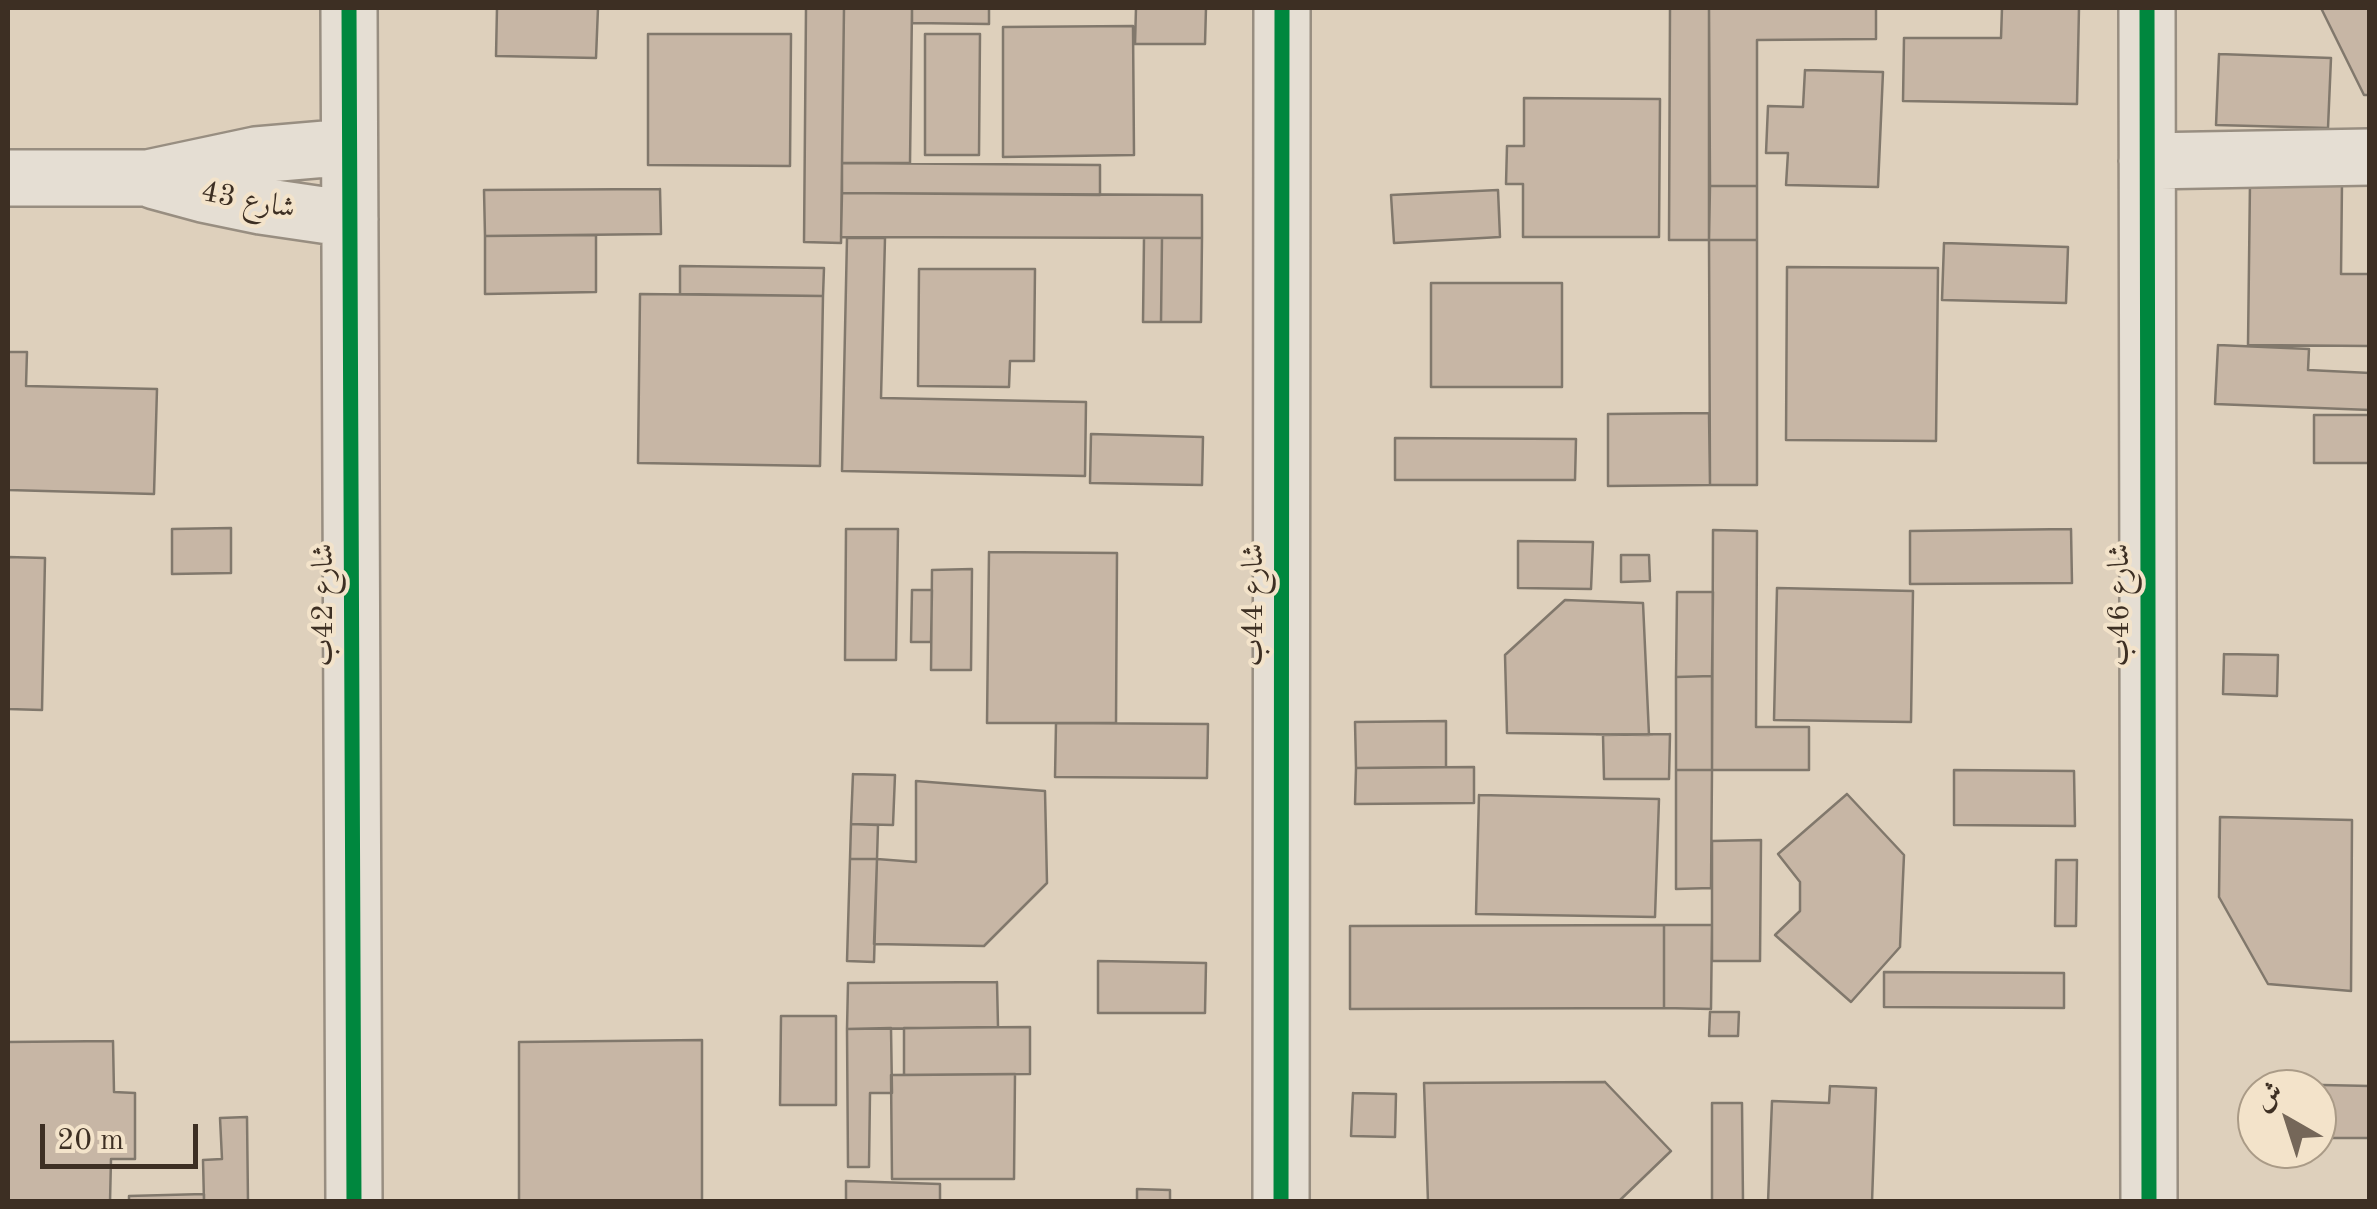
<!DOCTYPE html>
<html>
<head>
<meta charset="utf-8">
<style>
  body { margin:0 }
  #map { position:relative; width:2377px; height:1209px; overflow:hidden; background:#ded0bc; font-family:"Old Standard TT",Amiri,serif }
  canvas { display:block }
  .frame { position:absolute; inset:0; border:10px solid #3d2f23; pointer-events:none }
  .north { position:absolute; left:2237px; top:1069px; width:100px; height:100px; box-sizing:border-box; background:#f3e3ca; border:2px solid #aa9b87; border-radius:50%; rotate:321deg; font-size:28px; font-weight:700; line-height:40px; text-align:center; color:#3d2f23 }
  .north::after { content:''; display:block; margin:auto; width:35px; height:45px; background:#756759; clip-path:polygon(50% 0,100% 100%,50% 72%,0 100%) }
  .scale { position:absolute; left:40px; top:1124px; width:158px; height:45px; box-sizing:border-box; border:5px solid #3d2f23; border-top:0; padding-left:12px; font-size:30px; line-height:35px; white-space:nowrap; color:#3d2f23; -webkit-text-stroke:8px #f3e3ca; paint-order:stroke }
</style>
</head>
<body>
<div id="map">
<canvas width="2377" height="1209"></canvas>
<div class="frame"></div>
<div class="north">ش</div>
<div class="scale">20 m</div>
</div>
<script>
const context = document.querySelector('canvas').getContext('2d');
context.lineJoin = 'round';
function fill(path, color) { context.fillStyle = color; context.fill(path, 'evenodd'); }
const shape = rows => new Path2D(rows.map(r => 'M' + r).join(''));
function trace(path, color, width, dash) { context.strokeStyle = color; context.lineWidth = width; context.lineCap = dash ? 'butt' : 'round'; context.setLineDash(dash || []); context.stroke(path); }
function drawText(font, color, halo, rows, align = 'center') {
  context.font = font + ' "Old Standard TT",Amiri,serif'; context.lineWidth = 8; context.setLineDash([]); context.textBaseline = 'middle'; context.strokeStyle = halo; context.fillStyle = color; for (const [text, x, y, turn = 0] of rows) {
    context.save(); context.translate(x, y); context.rotate((+turn || 0) * Math.PI / 180); context.textAlign = isNaN(turn) ? turn : align; if (halo) context.strokeText(text, 0, 0); context.fillText(text, 0, 0); context.restore();
  }
}
const building = shape([
  [497,8,598,8,596,58,496,56,497,8],
  [806,8,844,8,841,243,804,242,806,8],
  [844,8,912,8,910,163,842,163,844,8],
  [912,8,989,8,989,24,912,23,912,8],
  [1136,8,1206,8,1205,44,1135,44,1136,8],
  [1670,8,1709,8,1709,240,1669,240,1670,8],
  [1709,8,1876,8,1876,39,1757,40,1757,186,1710,186,1709,8],
  [2002,8,2079,8,2077,104,1903,101,1904,38,2001,38,2002,8],
  [2321,8,2370,8,2370,95,2364,95,2321,8],
  [1133,26,1134,155,1003,157,1003,27,1133,26],
  [648,34,791,34,790,166,648,165,648,34],
  [925,34,980,34,979,155,925,155,925,34],
  [2219,54,2331,58,2328,128,2216,125,2219,54],
  [1805,70,1883,72,1878,187,1786,185,1788,153,1766,153,1768,106,1803,107,1805,70],
  [1524,98,1660,99,1659,237,1523,237,1523,184,1506,184,1507,146,1524,146,1524,98],
  [842,163,1100,165,1100,195,842,193,842,163],
  [2250,182,2342,182,2341,274,2370,274,2370,346,2248,345,2250,182],
  [1710,186,1757,186,1757,240,1709,240,1710,186],
  [660,189,661,234,485,236,484,190,660,189],
  [1498,190,1500,237,1394,243,1391,195,1498,190],
  [842,193,1202,195,1202,238,841,237,842,193],
  [596,235,596,292,485,294,485,236,596,235],
  [847,238,885,238,881,398,1086,402,1085,476,842,471,847,238],
  [1144,238,1162,238,1161,322,1143,322,1144,238],
  [1162,238,1202,238,1201,322,1161,322,1162,238],
  [1709,240,1757,240,1757,485,1710,485,1709,240],
  [1944,243,2068,247,2066,303,1942,300,1944,243],
  [680,266,824,268,823,296,680,294,680,266],
  [1787,267,1938,268,1936,441,1786,440,1787,267],
  [919,269,1035,269,1034,361,1010,361,1009,387,918,386,919,269],
  [1431,283,1562,283,1562,387,1431,387,1431,283],
  [640,294,823,296,820,466,638,463,640,294],
  [2218,345,2309,349,2308,370,2370,373,2370,410,2215,404,2218,345],
  [8,352,27,352,26,386,157,389,154,494,8,490,8,352],
  [1709,413,1710,485,1608,486,1608,414,1709,413],
  [2314,415,2370,415,2370,463,2314,463,2314,415],
  [1091,434,1203,437,1202,485,1090,483,1091,434],
  [1395,438,1576,439,1575,480,1395,480,1395,438],
  [231,528,231,573,172,574,172,529,231,528],
  [846,529,898,529,896,660,845,660,846,529],
  [2071,529,2072,583,1910,584,1910,531,2071,529],
  [1713,530,1757,531,1756,727,1809,727,1809,770,1712,770,1713,530],
  [1518,541,1593,542,1591,589,1518,588,1518,541],
  [989,552,1117,553,1116,723,987,723,989,552],
  [1621,555,1649,555,1650,581,1621,582,1621,555],
  [8,557,45,558,42,710,8,709,8,557],
  [972,569,971,670,931,670,932,570,972,569],
  [1777,588,1913,591,1911,722,1774,720,1777,588],
  [912,590,932,590,931,642,911,642,912,590],
  [1677,592,1713,592,1712,676,1676,677,1677,592],
  [1565,600,1643,603,1649,735,1507,733,1505,655,1565,600],
  [2224,654,2278,655,2277,696,2223,694,2224,654],
  [1712,676,1712,770,1676,770,1676,677,1712,676],
  [1446,721,1446,767,1356,768,1355,722,1446,721],
  [1056,723,1208,724,1207,778,1055,777,1056,723],
  [1670,734,1669,779,1604,779,1603,735,1670,734],
  [1474,767,1474,803,1355,804,1356,768,1474,767],
  [1676,770,1712,770,1711,888,1676,889,1676,770],
  [1954,770,2074,771,2075,826,1954,825,1954,770],
  [853,774,895,775,893,825,851,824,853,774],
  [916,781,1045,791,1047,883,984,946,874,944,877,859,916,862,916,781],
  [1847,794,1904,855,1900,947,1851,1002,1775,935,1800,911,1800,882,1778,854,1847,794],
  [1479,795,1659,799,1655,917,1476,914,1479,795],
  [2220,817,2352,820,2351,991,2268,984,2219,897,2220,817],
  [851,824,878,825,877,859,850,859,851,824],
  [1761,840,1760,961,1712,961,1712,841,1761,840],
  [850,859,877,859,874,962,847,961,850,859],
  [2056,860,2077,860,2076,926,2055,926,2056,860],
  [1664,925,1712,925,1711,1009,1664,1008,1664,925],
  [1664,925,1664,1008,1350,1009,1350,926,1664,925],
  [1098,961,1206,963,1205,1013,1098,1013,1098,961],
  [1884,972,2064,973,2064,1008,1884,1007,1884,972],
  [997,982,998,1027,847,1029,848,983,997,982],
  [1710,1012,1739,1012,1738,1036,1709,1036,1710,1012],
  [781,1016,836,1016,836,1105,780,1105,781,1016],
  [1030,1027,1030,1074,904,1075,904,1028,1030,1027],
  [891,1028,892,1093,870,1093,869,1167,848,1167,847,1029,891,1028],
  [702,1040,702,1202,519,1202,519,1042,702,1040],
  [113,1041,114,1092,135,1093,135,1159,111,1159,110,1202,8,1202,8,1042,113,1041],
  [1015,1074,1014,1179,892,1179,891,1075,1015,1074],
  [1605,1082,1671,1151,1618,1202,1428,1202,1424,1083,1605,1082],
  [2275,1084,2370,1086,2370,1138,2317,1138,2317,1089,2275,1089,2275,1084],
  [1830,1086,1876,1088,1872,1202,1768,1202,1772,1101,1829,1103,1830,1086],
  [1353,1093,1396,1094,1395,1137,1351,1136,1353,1093],
  [1712,1103,1742,1103,1743,1202,1712,1202,1712,1103],
  [247,1117,248,1202,204,1202,203,1160,222,1159,220,1118,247,1117],
  [846,1181,940,1184,940,1202,846,1202,846,1181],
  [1137,1189,1170,1190,1170,1202,1137,1202,1137,1189],
  [204,1194,204,1202,129,1202,129,1196,204,1194]
]);
const minor = shape([
  [349,8,354,1202],
  [2147,8,2149,1202],
  [2147,161,2370,157],
  [8,178,148,178,256,155,349,147],
  [155,181,203,194,261,206,350,219],
  [1281,1202,1282,8]
]);
const cycleway = shape([
  [349,8,354,1202],
  [2147,8,2149,1202],
  [1281,1202,1282,8]
]);
const streetNames = [
  ["شارع 43",248,201,11],
  ["شارع 42ب",324,605,-90],
  ["شارع 44ب",1254,605,-90],
  ["شارع 46ب",2120,605,-90]
];
fill(building, '#c7b6a5');
trace(building, '#81786c', 2.5);
trace(minor, '#988e81', 60);
trace(minor, '#e5ded3', 55);
trace(cycleway, '#00873e', 15);
drawText('30px', '#3d2f23', '#f3e3ca', streetNames);
</script>
</body>
</html>
